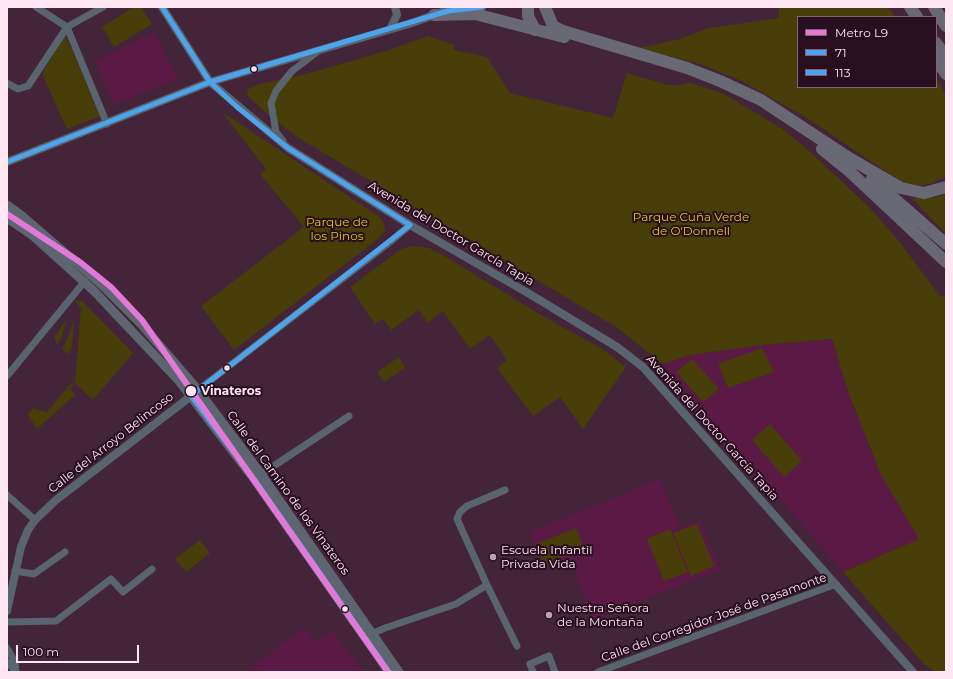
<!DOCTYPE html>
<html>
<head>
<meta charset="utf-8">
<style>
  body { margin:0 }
  #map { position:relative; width:953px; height:679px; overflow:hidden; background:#442439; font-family:Montserrat,sans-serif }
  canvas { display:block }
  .frame { position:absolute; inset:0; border:8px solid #fee6f3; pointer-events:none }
  .legend { position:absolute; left:797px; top:16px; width:140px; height:72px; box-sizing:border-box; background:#290e1f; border:1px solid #7e6474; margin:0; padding:5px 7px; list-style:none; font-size:12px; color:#fee6f3 }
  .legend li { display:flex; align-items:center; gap:8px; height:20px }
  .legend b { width:20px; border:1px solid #7e6474 }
  .scale { position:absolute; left:16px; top:645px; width:123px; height:18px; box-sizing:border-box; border:2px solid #fee6f3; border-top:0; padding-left:5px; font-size:12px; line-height:14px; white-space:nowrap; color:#fee6f3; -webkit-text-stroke:3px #290e1f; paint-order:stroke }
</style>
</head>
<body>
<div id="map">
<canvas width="953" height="679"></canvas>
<div class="frame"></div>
<ul class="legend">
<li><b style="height:5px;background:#e279d9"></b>Metro L9</li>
<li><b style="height:5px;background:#4da4eb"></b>71</li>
<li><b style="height:5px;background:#4da4eb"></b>113</li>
</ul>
<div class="scale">100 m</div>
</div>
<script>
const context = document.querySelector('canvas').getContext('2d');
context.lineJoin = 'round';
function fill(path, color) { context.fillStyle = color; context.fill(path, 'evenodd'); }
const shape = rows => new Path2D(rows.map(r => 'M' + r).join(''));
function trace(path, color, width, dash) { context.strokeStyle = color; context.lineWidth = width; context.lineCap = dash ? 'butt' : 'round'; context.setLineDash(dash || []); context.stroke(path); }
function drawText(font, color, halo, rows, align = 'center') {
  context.font = font + ' Montserrat,sans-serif'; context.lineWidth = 4; context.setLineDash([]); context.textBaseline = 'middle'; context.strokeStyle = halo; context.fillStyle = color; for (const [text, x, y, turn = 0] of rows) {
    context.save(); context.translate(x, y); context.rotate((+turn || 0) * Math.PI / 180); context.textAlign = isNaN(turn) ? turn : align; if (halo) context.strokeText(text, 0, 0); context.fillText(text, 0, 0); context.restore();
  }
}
const built = shape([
  [155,33,178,79,114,105,95,61],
  [832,339,849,394,875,461,920,539,843,572,663,364,690,355,762,345],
  [660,479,680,528,700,520,720,569,594,620,569,558,544,568,529,532],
  [303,628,316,642,332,630,364,672,245,672]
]);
const green = shape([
  [134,7,141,7,152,24,114,47,102,27],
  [779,7,888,7,895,17,798,17,798,87,936,87,936,79,946,94,946,176,930,184,917,186,903,183,810,120,742,81,703,65,639,48,680,39,709,28,779,18],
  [65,34,100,116,67,129,42,74],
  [428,36,455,45,453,50,487,57,510,93,613,118,627,73,668,85,683,85,688,82,722,93,781,128,805,147,869,207,899,241,939,295,946,298,946,672,936,672,924,664,843,572,919,539,881,475,849,394,832,339,762,345,690,355,663,364,616,327,302,140,270,117,248,96,247,90,256,85,310,73,389,50],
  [222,112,381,218,386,230,379,238,234,350,201,306,304,227,260,174,266,169],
  [946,193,946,234,912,198,937,197],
  [413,246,429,248,443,255,536,312,602,349,626,367,583,429,560,397,533,416,497,368,507,360,490,335,470,349,443,311,428,323,419,310,391,330,383,319,375,324,350,287,401,249],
  [79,300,82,301,133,353,93,400,75,383,81,308,75,301],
  [67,319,62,336,57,345,54,337],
  [74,320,73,337,71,350,67,354,62,349,68,337],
  [762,348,774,372,728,388,718,364],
  [399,357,405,368,384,382,377,372],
  [692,359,719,389,703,402,676,372],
  [72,382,74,384,70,389,75,395,37,429,28,415,30,412,33,408,47,412],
  [770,424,802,461,784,477,752,440],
  [697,524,714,566,691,576,673,533],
  [576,528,584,548,544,564,536,544],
  [670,529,688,572,664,581,647,539],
  [200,540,210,553,186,572,175,559]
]);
const minor = shape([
  [36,7,67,27,107,124],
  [7,83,18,89,28,86,67,27,103,7],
  [283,141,276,132,271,103,276,91,292,71,317,52],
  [7,376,85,281],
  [198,390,390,242,410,225],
  [257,477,349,416],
  [7,495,35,520],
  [15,571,34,574,65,552],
  [487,585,457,519,460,512,467,506,505,490],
  [7,622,56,621,111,579,123,592,152,569],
  [369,635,385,628,456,604,487,585,517,646],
  [7,648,15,662,16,672],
  [7,662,16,672],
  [533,672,530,664,549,656,555,672],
  [598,672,836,584]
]);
const tertiary = shape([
  [162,7,210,82,288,148,410,225,528,293,617,347,643,367,913,672],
  [466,10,482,7],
  [390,29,397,15,395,7],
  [7,162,210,82,409,24,456,7],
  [7,611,21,547,28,530,35,520,56,500,195,393]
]);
const secondary = shape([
  [7,205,22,216,101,284,141,324,198,390,261,474,399,672],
  [7,218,32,235,94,291,179,381,254,479,389,672]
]);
const motorway = shape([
  [528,7,528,16,535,30],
  [545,7,553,26,563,31,687,68,720,81,761,100,849,158,901,188,924,193,946,187],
  [910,7,917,17],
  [934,7,946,26],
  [434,15,475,14,564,37],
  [936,43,946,57],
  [936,59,946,74],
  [822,149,848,170,946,262],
  [872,179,946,244]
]);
const bus1 = shape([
  [162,7,210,82,237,107,288,148,410,225],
  [389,672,254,479,191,396,410,225]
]);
const bus2 = shape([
  [7,162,210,82,448,11,482,7]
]);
const metro1 = shape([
  [7,214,80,262,111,287,142,320,388,672]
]);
const markers = [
  [254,69,3.5,"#fee6f3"],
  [227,368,3.5,"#fee6f3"],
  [191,391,6,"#fee6f3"],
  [493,557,4,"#bda2b2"],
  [345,609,3.5,"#fee6f3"],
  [549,615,4,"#bda2b2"]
];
const parkNames = [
  ["Parque Cuña Verde",691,217],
  ["de O'Donnell",691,231],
  ["Parque de",337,222],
  ["los Pinos",337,236]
];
const streetNames = [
  ["Avenida del Doctor García Tapia",451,234,31],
  ["Avenida del Doctor García Tapia",712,428,48],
  ["Calle del Arroyo Belincoso",111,443,-38],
  ["Calle del Camino de los Vinateros",288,493,54],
  ["Calle del Corregidor José de Pasamonte",714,618,-20]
];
const stopNames = [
  ["Vinateros",201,391]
];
const poiNames = [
  ["Escuela Infantil",501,550],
  ["Privada Vida",501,564],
  ["Nuestra Señora",557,608],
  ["de la Montaña",557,622]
];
fill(built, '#5a1a45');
fill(green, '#473d08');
trace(minor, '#59656e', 7);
trace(tertiary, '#59656e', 8);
trace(secondary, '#5d6570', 9);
trace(motorway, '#686975', 12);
trace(bus1, '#4da4eb', 5);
trace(bus2, '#4da4eb', 5);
trace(metro1, '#e279d9', 6);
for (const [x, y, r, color] of markers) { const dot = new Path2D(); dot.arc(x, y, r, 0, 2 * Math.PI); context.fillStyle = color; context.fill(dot); trace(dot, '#290e1f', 1.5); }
drawText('12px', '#daca12', '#290e1f', parkNames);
drawText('12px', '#fee6f3', '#290e1f', streetNames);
drawText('bold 12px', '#fee6f3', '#290e1f', stopNames, 'left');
drawText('12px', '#fee6f3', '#290e1f', poiNames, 'left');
</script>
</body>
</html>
